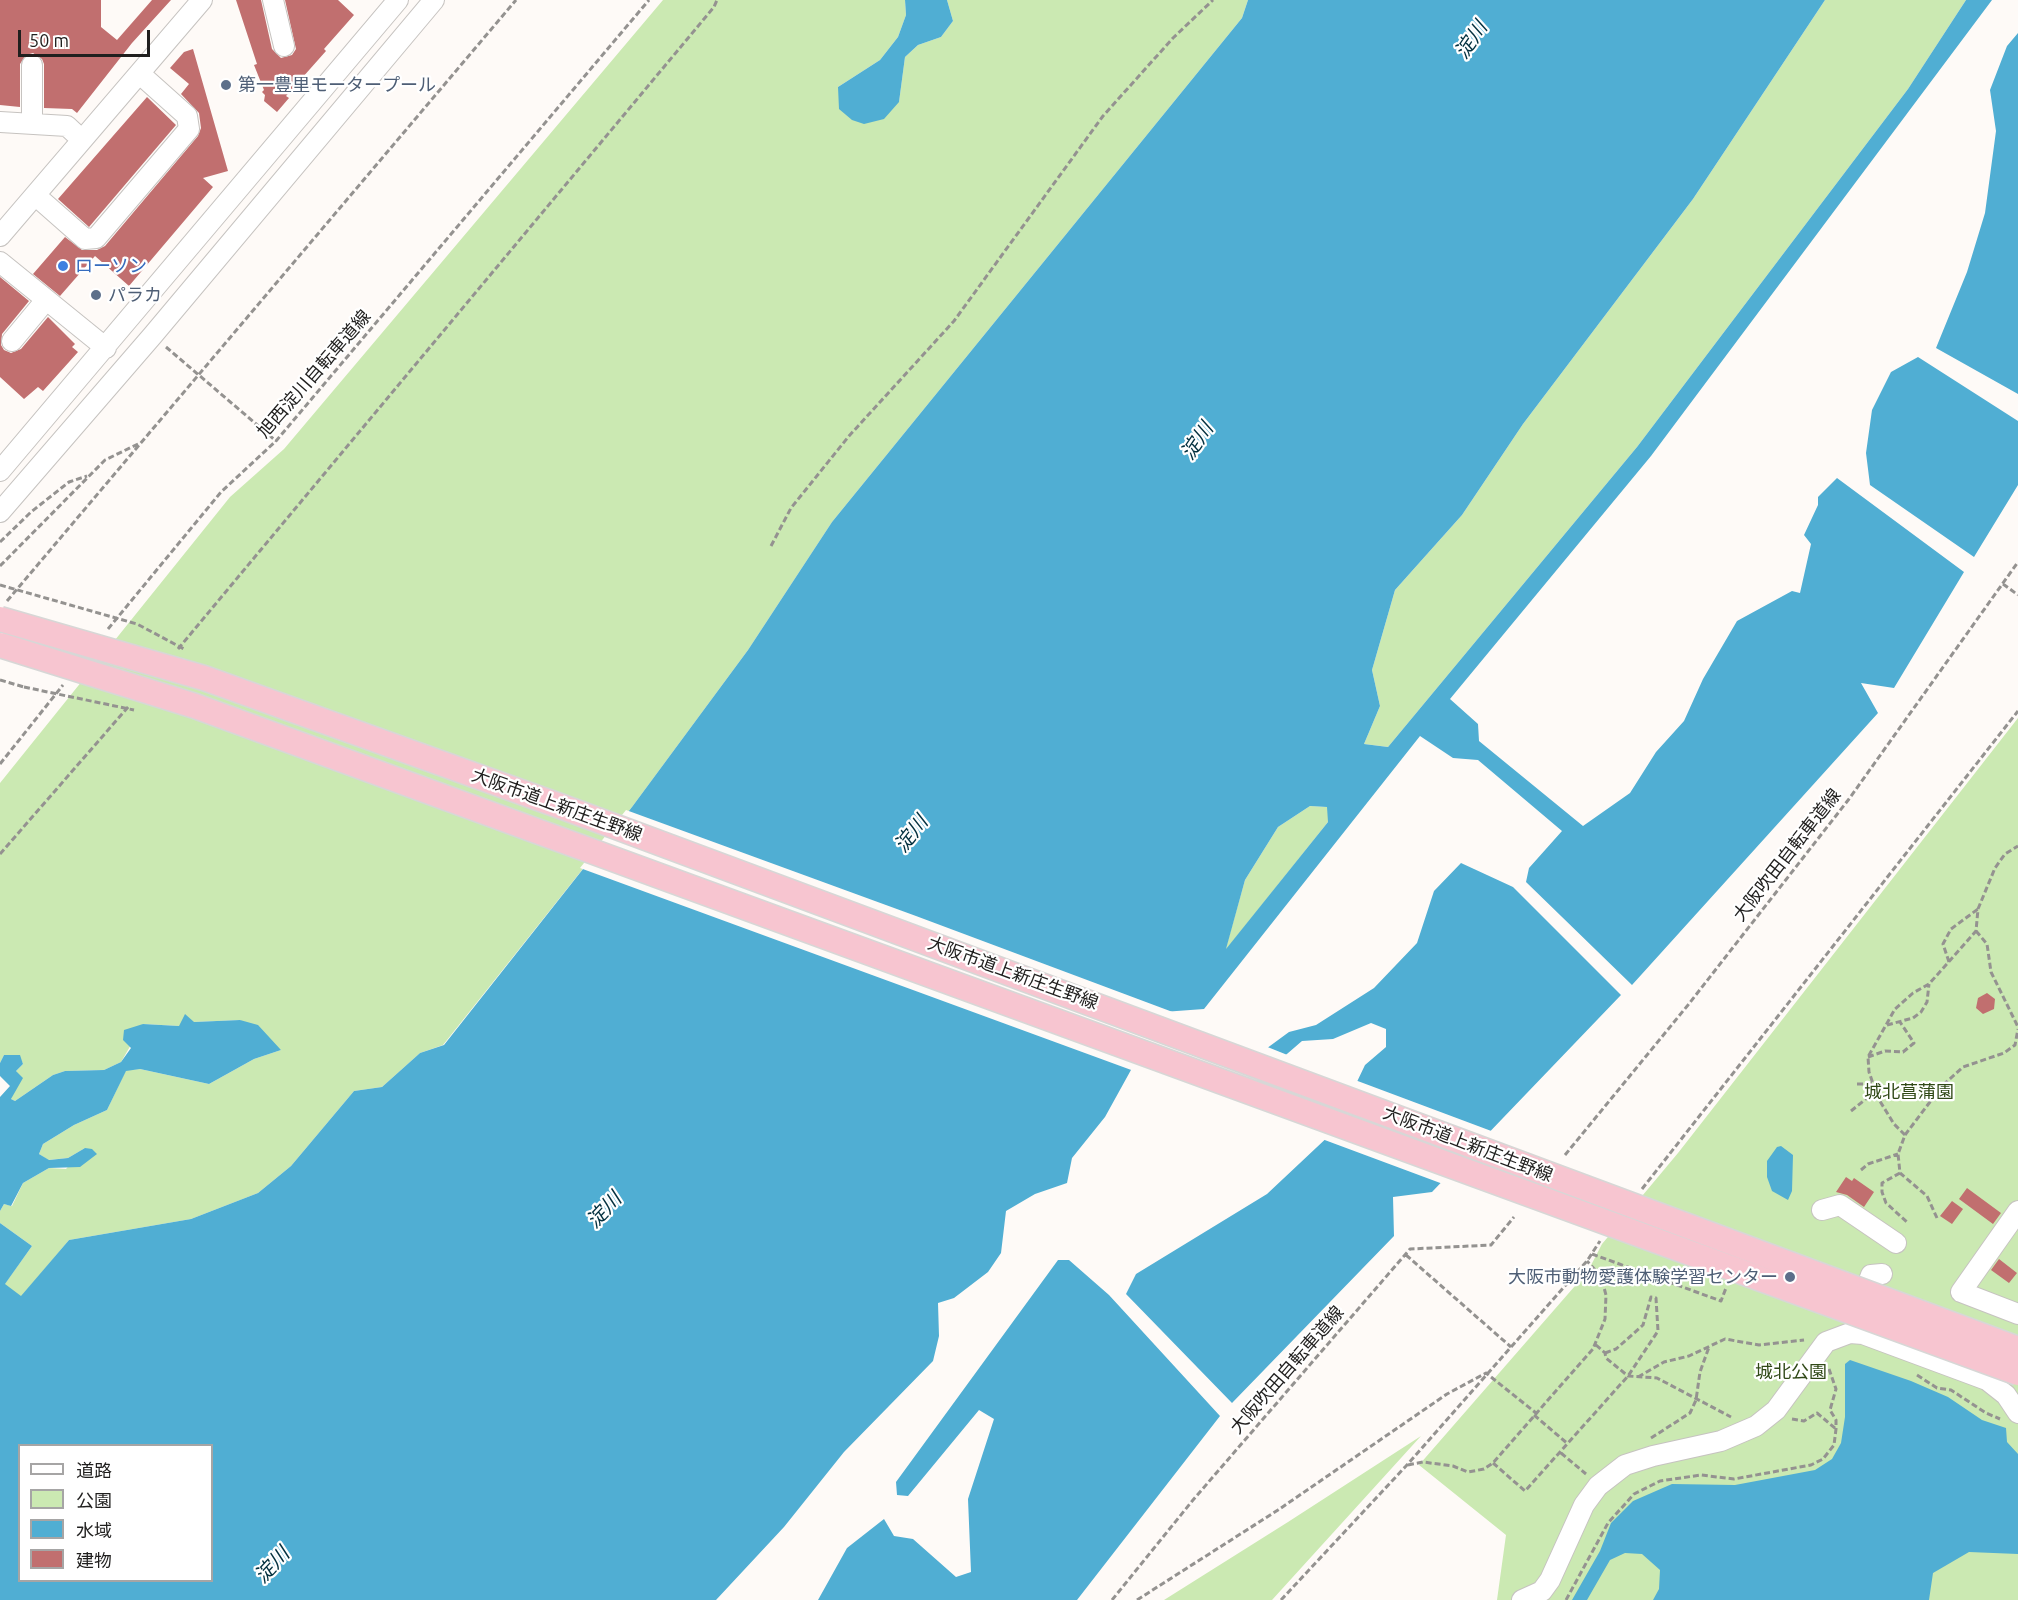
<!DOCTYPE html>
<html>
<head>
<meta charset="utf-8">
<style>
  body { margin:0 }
  #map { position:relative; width:2018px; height:1600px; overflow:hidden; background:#fefaf7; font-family:Ubuntu,"Noto Sans JP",sans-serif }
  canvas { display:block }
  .legend { position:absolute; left:18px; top:1444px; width:195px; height:138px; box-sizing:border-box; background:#fff; border:2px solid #a6a5a5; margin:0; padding:8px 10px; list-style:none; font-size:18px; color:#201f1e }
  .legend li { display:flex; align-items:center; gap:12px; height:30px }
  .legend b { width:30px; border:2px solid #a6a5a5 }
  .scale { position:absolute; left:18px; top:30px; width:132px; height:27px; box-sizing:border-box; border:3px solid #201f1e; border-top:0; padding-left:8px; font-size:18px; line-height:21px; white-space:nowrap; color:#201f1e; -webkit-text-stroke:4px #fff; paint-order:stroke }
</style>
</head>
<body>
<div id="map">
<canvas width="2018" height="1600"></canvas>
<ul class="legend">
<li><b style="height:8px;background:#fff"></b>道路</li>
<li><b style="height:16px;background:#cbe9b2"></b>公園</li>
<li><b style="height:16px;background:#50aed3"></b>水域</li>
<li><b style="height:16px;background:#c16f6f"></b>建物</li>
</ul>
<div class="scale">50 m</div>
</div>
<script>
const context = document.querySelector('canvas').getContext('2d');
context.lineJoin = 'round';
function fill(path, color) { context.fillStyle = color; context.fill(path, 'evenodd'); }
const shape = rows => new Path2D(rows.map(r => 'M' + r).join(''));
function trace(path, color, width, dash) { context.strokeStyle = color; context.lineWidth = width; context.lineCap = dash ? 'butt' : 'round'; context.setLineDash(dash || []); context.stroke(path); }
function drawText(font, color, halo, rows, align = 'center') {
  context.font = font + ' Ubuntu,"Noto Sans JP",sans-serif'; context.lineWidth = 4.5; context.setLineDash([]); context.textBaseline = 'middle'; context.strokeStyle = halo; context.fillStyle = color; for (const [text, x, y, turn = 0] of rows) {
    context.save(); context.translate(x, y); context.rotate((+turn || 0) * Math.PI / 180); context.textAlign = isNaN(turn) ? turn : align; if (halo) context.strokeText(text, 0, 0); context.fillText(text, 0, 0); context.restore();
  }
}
const green = shape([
  [663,0,905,0,906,15,898,37,880,60,838,87,899,102,905,57,918,45,941,37,953,21,947,0,1248,0,1242,18,832,522,748,650,632,807,443,1045,420,1053,382,1087,354,1091,291,1166,258,1193,191,1219,69,1240,21,1297,4,1285,32,1246,0,1223,0,1211,4,1204,12,1206,23,1183,49,1168,66,1169,85,1148,68,1158,48,1160,39,1154,43,1144,74,1125,107,1110,126,1070,140,1069,209,1084,254,1059,281,1050,240,1020,194,1022,179,1026,143,1024,121,1062,104,1070,65,1071,53,1075,15,1101,11,1099,18,1075,16,1071,23,1064,19,1055,4,1055,0,1063,0,783,230,497,284,449],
  [1825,0,1966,0,1908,89,1637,447,1388,747,1364,744,1380,706,1372,670,1395,590,1462,515,1523,424,1693,199],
  [2018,718,2018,1600,1497,1600,1506,1535,1419,1465,1588,1271,1602,1244,1678,1153],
  [1310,806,1328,807,1328,822,1225,951,1245,880,1278,827],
  [1421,1436,1272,1600,1164,1600,1288,1522]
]);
const water = shape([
  [905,0,947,0,953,21,941,37,918,45,905,57,899,102,884,119,864,124,852,120,839,109,838,87,880,60,898,37,906,15],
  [1248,0,1825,0,1693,199,1523,424,1462,515,1395,590,1372,670,1380,706,1364,744,1388,747,1637,447,1908,89,1966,0,1992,0,1651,456,1450,699,1478,724,1479,741,1583,826,1630,793,1656,752,1684,721,1703,679,1737,621,1792,591,1800,593,1811,544,1804,535,1818,505,1818,497,1837,478,1964,572,1894,688,1861,683,1878,713,1632,985,1526,882,1529,868,1562,831,1478,760,1453,758,1420,736,1204,1009,1163,1012,1105,1117,1072,1158,1067,1183,1035,1194,1006,1211,1001,1253,988,1272,954,1298,938,1303,939,1336,933,1361,844,1452,784,1527,716,1600,0,1600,0,1223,32,1246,5,1284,21,1296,69,1240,191,1219,258,1193,291,1166,354,1091,382,1087,420,1053,444,1045,632,807,748,650,832,522,1242,18],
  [1310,806,1327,807,1328,822,1226,949,1245,880,1278,827],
  [20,1446,212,1446,212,1580,20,1580],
  [2018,33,2018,394,1936,348,1967,272,1985,213,1996,131,1990,90,2007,46],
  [1918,357,2018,421,2018,485,1974,557,1870,485,1866,453,1872,410,1891,372],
  [1461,863,1513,887,1621,995,1432,1192,1393,1197,1394,1236,1232,1403,1126,1294,1136,1274,1267,1194,1333,1132,1365,1065,1386,1047,1386,1029,1371,1023,1333,1039,1302,1041,1251,1085,1229,1076,1289,1032,1316,1025,1374,988,1417,943,1434,891],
  [185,1014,194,1022,240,1020,258,1025,281,1050,254,1059,209,1084,140,1069,126,1071,107,1110,74,1125,43,1144,39,1154,49,1160,68,1158,85,1148,92,1149,97,1154,80,1167,49,1168,23,1183,11,1206,4,1204,0,1211,0,1097,10,1086,0,1076,0,1063,4,1055,20,1055,23,1064,16,1071,23,1078,11,1099,15,1101,53,1075,65,1071,104,1070,121,1062,131,1048,123,1040,124,1030,143,1024,179,1026],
  [1781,1146,1793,1155,1792,1191,1788,1200,1772,1191,1767,1177,1767,1161,1777,1147],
  [1058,1260,1069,1260,1109,1295,1220,1416,1077,1600,818,1600,847,1548,884,1519,894,1536,913,1539,956,1577,971,1572,968,1499,994,1419,979,1410,908,1496,897,1495,896,1482],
  [1850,1360,1911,1381,1948,1397,1982,1420,2006,1428,2007,1442,2018,1454,2018,1554,1969,1552,1933,1573,1929,1600,1653,1600,1659,1589,1660,1570,1642,1554,1625,1553,1610,1560,1587,1600,1572,1600,1600,1551,1611,1523,1633,1501,1672,1484,1735,1485,1815,1470,1832,1459,1841,1443,1845,1417,1845,1364]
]);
const pier = shape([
  [626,810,916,916,1178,1014,1165,1015,1134,1071,580,868],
  [1265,1046,1290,1056,1252,1088,1227,1073],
  [1355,1080,1494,1132,1443,1184,1322,1139,1331,1130]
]);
const building = shape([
  [0,0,101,0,101,27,117,40,152,0,171,0,132,43,77,113,72,109,44,108,44,64,42,59,33,53,26,55,20,64,20,107,0,105],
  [236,0,261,0,272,49,281,58,292,55,296,49,285,0,338,0,354,15,324,49,326,51,286,96,289,98,277,112,264,101,265,95,262,92,264,90,254,65,257,64],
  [193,49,228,171,203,178,213,187,129,286,95,256,60,296,33,274,65,237,82,250,97,250,105,246,198,136,201,128,199,113,181,94,189,84,170,68,184,52],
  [147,97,176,125,89,227,58,199],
  [0,277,29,301,2,334,1,345,4,350,11,353,21,349,48,317,75,344,72,347,78,352,43,391,38,387,24,399,0,377],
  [1987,993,1995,999,1994,1009,1983,1014,1976,1008,1978,998],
  [1846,1177,1852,1181,1854,1178,1874,1192,1864,1207,1847,1195,1836,1192],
  [1967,1188,2001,1213,1993,1224,1959,1199],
  [1952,1201,1963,1209,1952,1224,1940,1216],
  [1999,1259,2017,1273,2009,1283,1991,1270]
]);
const path = shape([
  [166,347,276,441],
  [0,542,31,512,69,482,87,476],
  [771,546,791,508,849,436,954,321,1103,116,1173,38,1213,0],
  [0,566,105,460,138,444],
  [2003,584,2018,595],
  [7,601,516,0],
  [108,629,221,492,276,441,649,0],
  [178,649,714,7,717,0],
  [0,680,24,687],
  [0,764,63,685],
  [0,854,129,706],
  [1976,931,1987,944,1991,972,2018,1027],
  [1949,962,1943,944,1951,929,1978,909],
  [1887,1025,1913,1018,1921,1012,1927,1002,1929,984],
  [1868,1057,1885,1051,1903,1052,1914,1043,1900,1022],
  [1857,1084,1872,1084],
  [1851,1111,1867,1098,1878,1098],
  [1905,1135,1894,1124,1878,1098,1869,1072,1868,1057,1895,1009,1913,993,1929,984,1976,931,1978,909,1995,868,2005,854,2018,846],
  [1565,1155,1688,1005,1849,799,2018,562],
  [1861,1170,1868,1164,1898,1154],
  [1900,1173,1882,1183,1882,1192,1886,1203,1907,1222],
  [1642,1189,2018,711],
  [1937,1218,1927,1196,1900,1173,1898,1154,1905,1135,1942,1086,1963,1067,2004,1053,2015,1045,2018,1029],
  [1592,1254,1721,1301,1726,1288],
  [1406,1255,1511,1347],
  [1596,1345,1605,1353,1606,1358,1628,1376,1657,1378,1731,1417],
  [1917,1375,1937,1388,1951,1390,1986,1413,2000,1419],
  [1638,1377,1664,1362,1689,1356,1725,1339,1759,1345,1804,1340],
  [1534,1415,1568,1444],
  [1792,1419,1804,1421,1817,1413,1836,1429],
  [1651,1438,1690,1413,1696,1400,1700,1372,1709,1347],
  [1561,1453,1586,1474],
  [1493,1463,1525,1491,1628,1376,1658,1331,1656,1298,1651,1297,1643,1325,1616,1349,1605,1353],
  [1408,1465,1423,1462,1453,1466,1468,1472,1484,1469,1493,1463,1555,1392,1593,1349,1605,1319,1606,1295,1603,1284,1597,1272,1587,1261],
  [1112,1600,1193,1500,1410,1249,1491,1245,1514,1217],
  [1137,1600,1278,1510,1447,1394,1486,1373,1536,1413],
  [1281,1600,1406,1466,1587,1261,1600,1241],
  [1566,1600,1608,1523,1634,1494,1660,1481,1701,1475,1734,1479,1811,1465,1823,1459,1834,1445,1836,1429,1836,1420,1830,1410,1836,1389,1829,1369]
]);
const minor = shape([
  [273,0,284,46],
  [0,122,67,126,82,140],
  [32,123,32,65],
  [35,195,85,239,96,238,189,129,187,116,140,74],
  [0,236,202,0],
  [0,262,106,348],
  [12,341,46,300],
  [0,471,398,0],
  [0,512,153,335,434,0],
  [1822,1210,1840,1205,1896,1243],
  [2018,1211,1961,1292,2018,1314],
  [1860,1305,1871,1275,1882,1274],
  [1522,1600,1542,1591,1550,1580,1584,1505,1598,1486,1625,1465,1653,1456,1721,1441,1756,1426,1776,1410,1826,1342,1850,1333,1863,1334,1987,1380,2006,1395,2018,1413]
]);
const pathBridge = shape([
  [0,585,137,624,184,649],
  [24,687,134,710]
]);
const majorBridge = shape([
  [0,619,204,678,560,806,2018,1349],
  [0,645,195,706,2018,1373]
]);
const markers = [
  [226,85,6,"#5c6f8a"],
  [63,266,6,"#3f7fe0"],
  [96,295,6,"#5c6f8a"],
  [1790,1277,6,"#5c6f8a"]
];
const serviceNames = [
  ["第一豊里モータープール",238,85],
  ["パラカ",108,295],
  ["大阪市動物愛護体験学習センター",1778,1277,"right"]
];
const shopNames = [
  ["ローソン",75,266]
];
const streetNames = [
  ["旭西淀川自転車道線",314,374,-49],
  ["大阪市道上新庄生野線",557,805,20],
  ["大阪吹田自転車道線",1787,855,-52],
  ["大阪市道上新庄生野線",1013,973,20],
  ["大阪市道上新庄生野線",1468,1144,21],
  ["大阪吹田自転車道線",1287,1370,-49]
];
const parkNames = [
  ["城北菖蒲園",1909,1092],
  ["城北公園",1791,1372]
];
const waterNames = [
  ["淀川",1471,40,-56],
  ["淀川",1197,441,-56],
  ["淀川",911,834,-52],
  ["淀川",604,1210,-47],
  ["淀川",272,1565,-47]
];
fill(green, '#cbe9b2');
fill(water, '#50aed3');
fill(pier, '#fefaf7');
fill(building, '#c16f6f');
trace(minor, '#c6c3c0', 22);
trace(path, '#949290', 3, [6, 3]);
trace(minor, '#fff', 20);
trace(majorBridge, '#d7d7d6', 27, []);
trace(pathBridge, '#949290', 3, [6, 3]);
trace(majorBridge, '#f7c5d0', 24);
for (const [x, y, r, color] of markers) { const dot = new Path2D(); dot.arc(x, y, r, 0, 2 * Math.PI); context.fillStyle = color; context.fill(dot); trace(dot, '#fff', 2); }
drawText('18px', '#4e5e75', '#fff', serviceNames, 'left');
drawText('18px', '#366cbe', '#fff', shopNames, 'left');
drawText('18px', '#201f1e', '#fff', streetNames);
drawText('18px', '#304917', '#fff', parkNames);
drawText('italic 20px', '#03303f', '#fff', waterNames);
</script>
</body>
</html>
